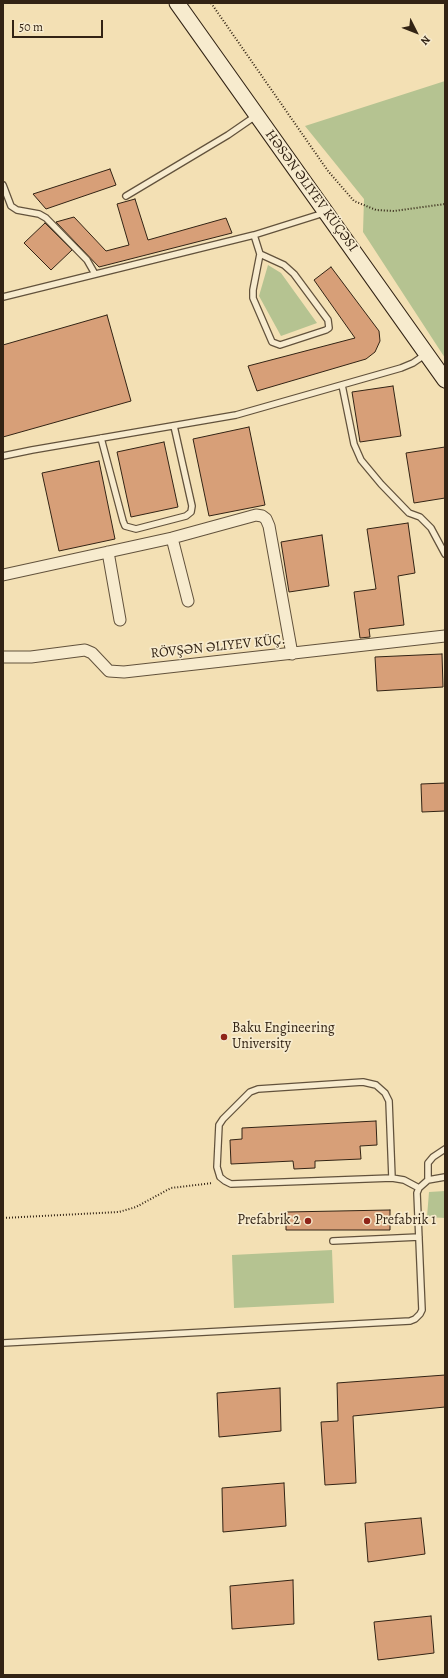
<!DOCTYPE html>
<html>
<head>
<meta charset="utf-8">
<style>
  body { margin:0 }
  #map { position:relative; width:448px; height:1678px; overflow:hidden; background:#f3e0b4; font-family:Alegreya,serif }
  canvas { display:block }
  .frame { position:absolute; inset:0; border:4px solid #322314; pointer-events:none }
  .north { position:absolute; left:396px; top:12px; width:40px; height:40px; -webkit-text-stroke:3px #f7ebce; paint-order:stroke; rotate:132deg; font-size:11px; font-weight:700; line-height:16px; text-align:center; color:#322314 }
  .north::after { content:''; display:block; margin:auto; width:14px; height:18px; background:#322314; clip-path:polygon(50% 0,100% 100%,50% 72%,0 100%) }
  .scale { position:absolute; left:12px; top:20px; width:91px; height:18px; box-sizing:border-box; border:2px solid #322314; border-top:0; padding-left:5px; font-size:12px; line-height:14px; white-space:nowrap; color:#322314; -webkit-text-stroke:3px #f7ebce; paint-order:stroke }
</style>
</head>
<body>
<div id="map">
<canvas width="448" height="1678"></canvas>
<div class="frame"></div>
<div class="north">N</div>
<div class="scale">50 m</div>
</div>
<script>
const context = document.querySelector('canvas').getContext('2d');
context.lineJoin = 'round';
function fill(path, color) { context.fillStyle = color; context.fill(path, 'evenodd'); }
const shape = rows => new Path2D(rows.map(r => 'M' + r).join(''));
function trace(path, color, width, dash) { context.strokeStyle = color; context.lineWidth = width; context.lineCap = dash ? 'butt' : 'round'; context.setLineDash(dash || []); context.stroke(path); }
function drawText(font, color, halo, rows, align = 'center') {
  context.font = font + ' Alegreya,serif'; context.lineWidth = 3.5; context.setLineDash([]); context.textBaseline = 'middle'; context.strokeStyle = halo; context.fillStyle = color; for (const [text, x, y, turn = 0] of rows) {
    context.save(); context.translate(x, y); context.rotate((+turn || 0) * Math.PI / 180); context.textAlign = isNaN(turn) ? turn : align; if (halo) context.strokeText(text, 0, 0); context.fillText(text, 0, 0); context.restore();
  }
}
const green = shape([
  [445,81,445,358,363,232,364,199,305,126],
  [268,265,281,273,317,323,281,336,259,296],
  [445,1191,445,1218,427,1217,429,1192],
  [332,1250,334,1303,234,1308,232,1255]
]);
const building = shape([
  [110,169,116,185,46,209,33,194,110,169],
  [135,199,148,240,226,218,232,233,99,267,56,222,74,217,106,251,129,245,117,204,135,199],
  [45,223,72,250,51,270,24,243,45,223],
  [331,267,379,331,380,341,375,352,366,359,257,391,248,366,355,338,314,280,331,267],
  [107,315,131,401,3,437,3,345,107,315],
  [393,386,401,436,360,442,352,392,393,386],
  [249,427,265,505,209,516,193,439,249,427],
  [164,442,178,507,131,517,117,452,164,442],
  [445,447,445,498,414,503,406,453,445,447],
  [99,461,115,539,59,551,42,473,99,461],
  [408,523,415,573,398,576,404,625,369,629,370,637,360,638,354,592,376,589,367,529,408,523],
  [322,535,329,586,289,592,281,542,322,535],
  [442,654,443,687,377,691,375,657,442,654],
  [445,783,445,811,422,812,421,784,445,783],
  [376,1121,377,1145,360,1146,361,1159,315,1161,315,1168,294,1169,293,1161,231,1164,230,1140,242,1139,242,1128,376,1121],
  [390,1210,390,1230,286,1230,286,1212,390,1210],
  [445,1375,445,1407,353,1416,356,1483,325,1485,321,1422,338,1421,337,1383,445,1375],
  [280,1388,281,1431,219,1437,217,1393,280,1388],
  [284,1483,286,1526,223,1532,222,1488,284,1483],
  [421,1518,425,1554,368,1562,365,1523,421,1518],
  [293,1580,294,1624,232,1629,230,1586,293,1580],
  [431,1616,434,1653,378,1660,374,1622,431,1616]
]);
const path = shape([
  [211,3,328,171,354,201,376,210,394,211,445,204],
  [3,1218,119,1212,136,1207,171,1188,213,1183]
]);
const service = shape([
  [3,185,11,206,17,210,39,214,46,218,87,260,95,274],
  [126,196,228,135,257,115],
  [254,235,260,254,253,290,253,298,272,342,280,345,326,330,329,328,328,320,294,274,284,265,260,254],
  [3,297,254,235,324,213],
  [342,385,354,444,361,460,381,484,409,513,420,517,431,528,445,554],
  [101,438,123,521,125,526,136,529,186,516,191,512,192,506,174,426],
  [3,456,32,450,236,415,401,368,413,363,426,354],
  [392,1178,389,1101,385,1093,376,1085,363,1082,258,1089,250,1092,223,1119,219,1125,217,1167,220,1177,225,1181,231,1184,392,1178,404,1180,419,1188],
  [428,1180,428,1163,433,1157,445,1149],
  [333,1241,419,1237],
  [3,1343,410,1321,415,1319,420,1314,422,1310,417,1193,419,1188,428,1180,445,1177]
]);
const minor = shape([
  [172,538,188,601],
  [108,552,120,620],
  [3,575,172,538,256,515,262,516,266,519,269,526,292,654],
  [3,657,31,657,85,650,92,653,109,671,124,672,445,636]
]);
const secondary = shape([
  [177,3,445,380]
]);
const markers = [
  [224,1037,4,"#8f2418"],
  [308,1221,4,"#8f2418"],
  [367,1221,4,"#8f2418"]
];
const streetNames = [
  ["HƏSƏN ƏLIYEV KÜÇƏSI",311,191,54],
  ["RÖVŞƏN ƏLIYEV KÜÇ.",218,647,-6]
];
const poiNames = [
  ["Baku Engineering",232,1029],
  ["University",232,1045],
  ["Prefabrik 2",300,1221,"right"],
  ["Prefabrik 1",375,1221]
];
fill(green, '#b5c391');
fill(building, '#d79f78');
trace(building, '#322314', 1);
trace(service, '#62523c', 8);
trace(minor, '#62523c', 13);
trace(secondary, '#322314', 17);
trace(path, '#322314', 2, [1, 2]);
trace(service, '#f7ebce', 5.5);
trace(minor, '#f7ebce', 11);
trace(secondary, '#f7ebce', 15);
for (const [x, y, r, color] of markers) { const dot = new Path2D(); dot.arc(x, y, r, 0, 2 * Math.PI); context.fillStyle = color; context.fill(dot); trace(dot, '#f7ebce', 1.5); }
drawText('14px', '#322314', '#f7ebce', streetNames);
drawText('14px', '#322314', '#f7ebce', poiNames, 'left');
</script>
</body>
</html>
